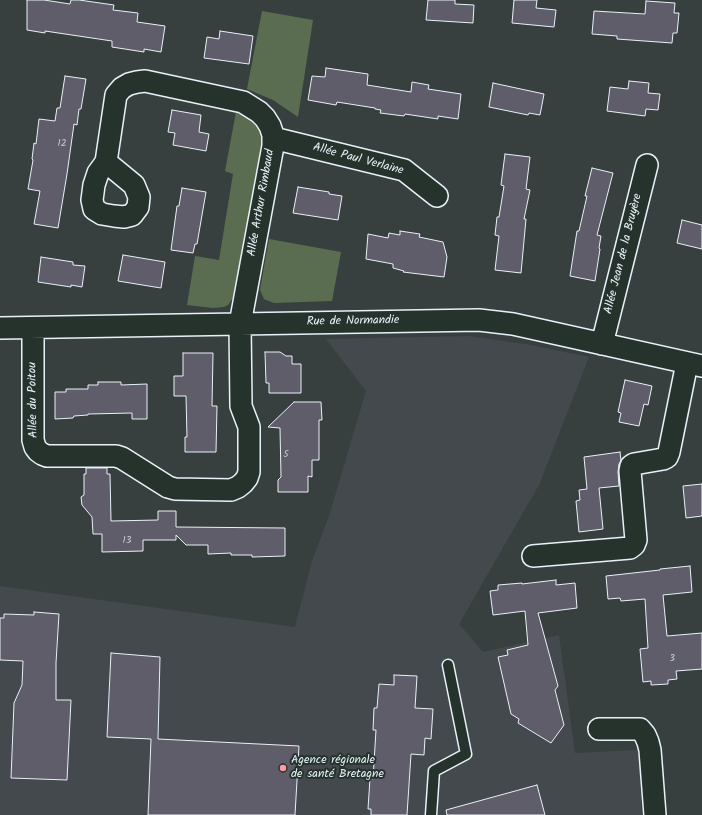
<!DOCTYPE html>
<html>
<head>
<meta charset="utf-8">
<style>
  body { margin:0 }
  canvas { display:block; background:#37403f }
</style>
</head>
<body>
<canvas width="702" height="815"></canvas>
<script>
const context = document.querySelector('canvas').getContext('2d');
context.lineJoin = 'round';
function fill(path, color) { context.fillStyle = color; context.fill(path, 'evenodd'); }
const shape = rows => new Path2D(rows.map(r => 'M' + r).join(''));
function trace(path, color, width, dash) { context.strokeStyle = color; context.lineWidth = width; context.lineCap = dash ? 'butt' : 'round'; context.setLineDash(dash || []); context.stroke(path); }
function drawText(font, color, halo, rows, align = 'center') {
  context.font = font + ' Kalam,sans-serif'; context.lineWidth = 4; context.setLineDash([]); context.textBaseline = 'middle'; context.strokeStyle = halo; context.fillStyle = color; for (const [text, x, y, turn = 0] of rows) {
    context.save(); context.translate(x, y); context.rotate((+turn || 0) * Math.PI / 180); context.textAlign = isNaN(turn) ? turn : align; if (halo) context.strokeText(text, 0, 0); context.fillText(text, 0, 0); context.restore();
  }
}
const built = shape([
  [469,336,531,345,589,357,539,485,459,624,483,652,559,635,575,753,639,750,642,815,0,815,0,586,295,627,312,561,329,516,366,391,326,339]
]);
const green = shape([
  [262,11,313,20,298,117,273,100,247,89],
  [236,112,248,117,259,130,262,141,236,291,233,298,228,305,224,307,213,308,187,305,195,256,219,260,233,174,225,171],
  [269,239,341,252,332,301,274,303,264,299,260,290]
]);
const building = shape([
  [27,0,44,0,70,4,71,0,79,0,114,5,113,10,138,13,137,22,165,26,161,52,144,49,144,52,112,47,112,41,45,31,45,33,27,30,27,0],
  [428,0,455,0,455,4,474,5,473,23,426,20,428,0],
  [514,0,537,0,536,8,556,10,554,27,512,23,514,0],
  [646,1,675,3,674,13,679,13,677,33,673,33,672,43,617,39,617,36,592,34,594,11,645,14,646,1],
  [220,31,253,36,249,64,204,58,207,37,219,39,220,31],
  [326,68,368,74,367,85,411,92,412,82,429,85,428,89,461,94,458,119,438,116,438,119,405,114,404,116,380,113,381,110,375,109,375,108,337,102,336,105,308,100,312,76,325,77,326,68],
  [65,76,86,79,81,109,79,109,77,125,74,124,67,174,58,228,34,224,40,191,28,189,33,160,32,159,34,143,36,144,39,119,55,121,57,108,60,108,65,76],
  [629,81,649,83,648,93,660,94,658,110,646,109,645,116,607,111,610,87,628,89,629,81],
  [493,83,544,94,540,115,529,113,528,115,489,107,493,83],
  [172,110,201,115,199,132,209,134,206,151,173,145,175,133,168,132,172,110],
  [505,154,530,157,526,189,530,190,524,219,526,219,521,273,495,270,499,236,495,235,497,217,499,217,504,186,501,185,505,154],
  [592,168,613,173,597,235,601,236,599,248,600,249,595,281,570,276,577,231,579,231,587,196,585,196,592,168],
  [298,187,329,192,329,194,342,196,338,220,293,213,298,187],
  [182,188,206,192,197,244,195,244,193,253,171,250,177,206,179,206,182,188],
  [682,220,702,225,702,249,677,243,682,220],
  [400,231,420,234,419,237,443,242,447,257,444,277,403,272,404,271,393,268,393,264,366,259,368,234,388,238,389,233,400,235,400,231],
  [123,255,165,262,161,288,118,281,123,255],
  [41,257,73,262,73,265,85,266,82,287,71,285,71,287,38,282,41,257],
  [265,352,280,352,286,356,292,356,292,364,301,364,301,393,269,393,269,383,266,383,265,352],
  [183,353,213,353,212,406,217,406,216,452,185,452,185,437,187,437,186,396,174,396,174,376,183,376,183,353],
  [625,380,652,386,648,405,644,404,639,426,619,422,621,413,618,412,625,380],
  [98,382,121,382,121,385,147,384,147,419,132,419,132,413,88,414,88,415,74,416,73,418,55,419,55,392,66,392,66,389,88,389,88,385,98,385,98,382],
  [294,402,321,402,322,420,319,420,319,460,312,460,312,477,308,476,308,492,278,492,278,480,281,477,280,428,268,427,294,402],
  [620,452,621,461,619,464,618,472,619,486,599,488,603,529,579,532,576,501,580,500,579,490,587,489,584,457,620,452],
  [86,468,107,468,107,474,110,474,111,521,158,520,158,511,176,511,176,527,285,528,285,556,252,557,252,555,231,555,231,553,208,554,208,545,186,545,176,535,176,540,143,540,143,551,102,552,102,534,93,534,92,517,82,505,81,497,84,495,84,474,86,474,86,468],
  [702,484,702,516,686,518,683,486,702,484],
  [690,566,692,592,663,595,667,636,702,633,702,669,676,671,677,679,668,680,668,684,651,685,651,681,643,682,640,649,648,648,645,599,621,601,620,598,608,599,606,576,660,570,660,569,690,566],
  [556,580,556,585,575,583,577,608,538,613,558,686,555,690,564,725,551,743,518,723,519,719,511,714,498,657,508,655,507,650,528,645,525,611,493,615,490,591,498,590,498,585,522,583,522,584,556,580],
  [34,612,59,614,56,663,56,700,71,700,67,780,11,778,14,703,22,685,23,661,0,660,0,618,4,618,4,614,34,615,34,612],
  [111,653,160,657,158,739,299,746,295,815,148,815,151,739,107,737,111,653],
  [394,675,417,676,415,708,433,709,431,739,425,738,424,755,411,754,407,815,371,815,371,809,368,809,370,778,373,779,376,730,373,730,374,708,377,708,379,684,394,685,394,675],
  [537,785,545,815,447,815,446,810,537,785]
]);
const service = shape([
  [431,815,434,771,466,754,448,665]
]);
const minor = shape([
  [273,138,404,170,437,196],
  [106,162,134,185,139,197,138,207,132,215,124,217,114,216,102,214,94,209,92,200,94,185,98,173,106,162],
  [0,328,479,320,513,324,702,366],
  [33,328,33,440,35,447,38,451,42,454,47,456,116,456,122,458,168,487,175,489,231,490,238,487,243,483,247,478,249,472,249,427,241,406,240,324,273,146,273,135,270,126,265,118,259,112,243,102,145,81,137,82,129,84,122,88,116,95,106,162],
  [602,344,647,165],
  [533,556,630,548,634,545,636,540,630,471,631,466,634,464,663,459,667,457,669,452,687,363],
  [599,729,640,729,645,735,648,742,650,750,655,815]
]);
const markers = [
  [283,768,4,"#ff9aa2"]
];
const numberNames = [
  ["12",62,144],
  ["5",286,455],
  ["13",127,541],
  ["3",672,659]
];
const streetNames = [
  ["Allée Paul Verlaine",358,160,15],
  ["Allée Arthur Rimbaud",262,203,-80],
  ["Allée Jean de la Bruyère",624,254,-76],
  ["Rue de Normandie",353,322,-1],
  ["Allée du Poitou",34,400,-91]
];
const poiNames = [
  ["Agence régionale",291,761],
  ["de santé Bretagne",291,775]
];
fill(built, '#43494c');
fill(green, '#5b6d50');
fill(building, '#5e5d69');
trace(building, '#e8f1f8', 1);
trace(service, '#e8f1f8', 13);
trace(minor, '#e8f1f8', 24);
trace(service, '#26332d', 10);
trace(minor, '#26332d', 21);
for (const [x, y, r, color] of markers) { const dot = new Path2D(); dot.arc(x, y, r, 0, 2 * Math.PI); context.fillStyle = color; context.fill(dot); trace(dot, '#26332d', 1.5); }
drawText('10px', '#c6ccd4', null, numberNames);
drawText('12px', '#e8f1f8', '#26332d', streetNames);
drawText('12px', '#e8f1f8', '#26332d', poiNames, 'left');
</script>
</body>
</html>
